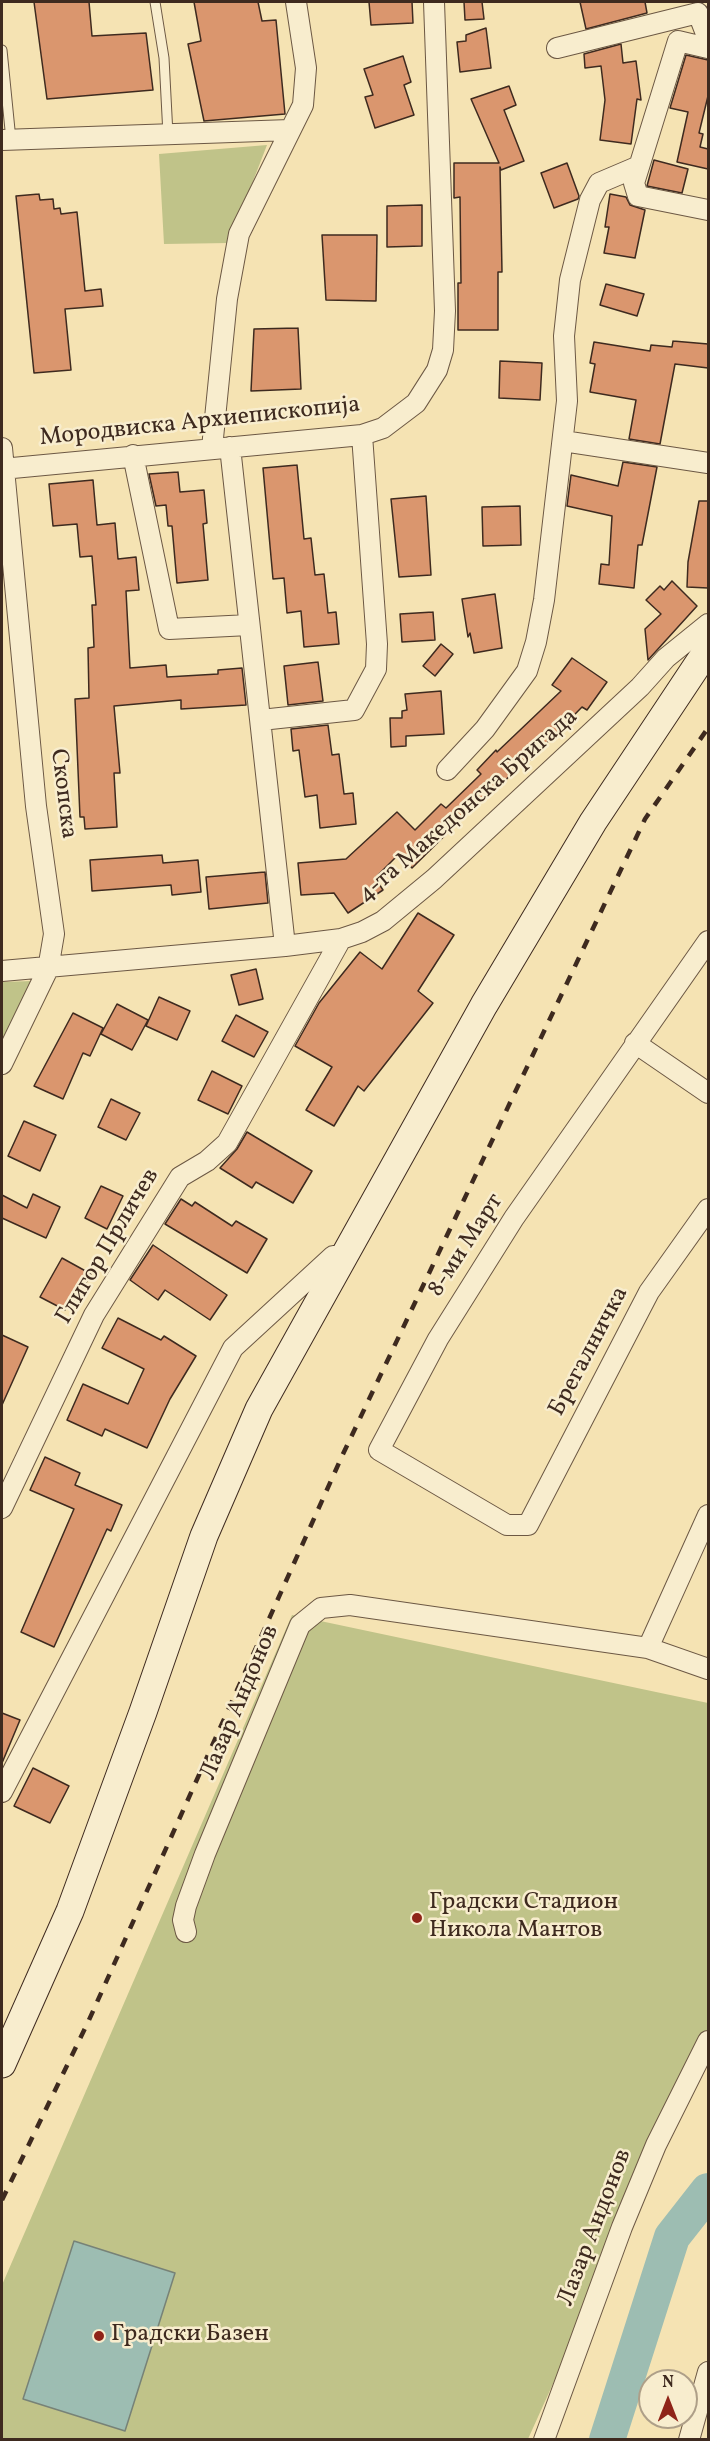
<!DOCTYPE html>
<html>
<head>
<meta charset="utf-8">
<style>
  body { margin:0 }
  #map { position:relative; width:710px; height:2441px; overflow:hidden; background:#f5e3b3; font-family:Vollkorn,serif }
  canvas { display:block }
  .frame { position:absolute; inset:0; border:3px solid #3e2a1f; pointer-events:none }
  .north { position:absolute; left:638px; top:2369px; width:60px; height:60px; box-sizing:border-box; background:#f8edce; border:2px solid #ae9f88; border-radius:50%; rotate:0deg; font-size:16px; font-weight:700; line-height:24px; text-align:center; color:#3e2a1f }
  .north::after { content:''; display:block; margin:auto; width:21px; height:27px; background:#8f2418; clip-path:polygon(50% 0,100% 100%,50% 72%,0 100%) }
</style>
</head>
<body>
<div id="map">
<canvas width="710" height="2441"></canvas>
<div class="frame"></div>
<div class="north">N</div>
</div>
<script>
const context = document.querySelector('canvas').getContext('2d');
context.lineJoin = 'round';
function fill(path, color) { context.fillStyle = color; context.fill(path, 'evenodd'); }
const shape = rows => new Path2D(rows.map(r => 'M' + r).join(''));
function trace(path, color, width, dash) { context.strokeStyle = color; context.lineWidth = width; context.lineCap = dash ? 'butt' : 'round'; context.setLineDash(dash || []); context.stroke(path); }
function drawText(font, color, halo, rows, align = 'center') {
  context.font = font + ' Vollkorn,serif'; context.lineWidth = 5; context.setLineDash([]); context.textBaseline = 'middle'; context.strokeStyle = halo; context.fillStyle = color; for (const [text, x, y, turn = 0] of rows) {
    context.save(); context.translate(x, y); context.rotate((+turn || 0) * Math.PI / 180); context.textAlign = isNaN(turn) ? turn : align; if (halo) context.strokeText(text, 0, 0); context.fillText(text, 0, 0); context.restore();
  }
}
const green = shape([
  [267,145,229,243,164,244,159,154],
  [32,981,2,1040,2,982],
  [292,1615,708,1703,708,2041,528,2439,2,2440,2,2285]
]);
const water = shape([
  [74,2241,175,2273,125,2431,23,2399,74,2241]
]);
const river = shape([
  [607,2440,672,2237,708,2191]
]);
const building = shape([
  [34,2,89,2,92,36,146,33,153,90,47,99,34,2],
  [194,2,258,2,262,21,276,20,285,114,204,121,188,44,201,41,194,2],
  [369,2,412,2,413,23,371,25,369,2],
  [464,2,482,2,484,19,465,20,464,2],
  [580,2,645,2,647,13,586,29,580,2],
  [486,28,491,68,460,72,457,42,466,41,466,35,486,28],
  [621,44,623,63,636,61,641,100,637,99,631,144,600,140,605,100,601,66,585,68,584,54,621,44],
  [686,55,708,60,708,96,699,133,703,134,700,147,708,149,708,169,677,162,688,112,670,108,686,55],
  [403,56,411,82,404,85,414,115,375,128,365,97,373,95,364,69,403,56],
  [509,86,516,105,504,110,524,161,501,170,500,167,502,272,498,272,498,330,458,330,458,283,461,283,460,197,454,198,454,163,499,163,471,99,509,86],
  [654,160,688,169,682,193,647,186,654,160],
  [567,163,579,196,578,199,554,208,541,173,567,163],
  [39,194,40,200,53,199,54,209,60,208,61,214,77,212,85,291,101,289,103,306,65,309,71,370,34,373,16,196,39,194],
  [610,194,626,197,630,205,645,210,635,258,604,253,609,227,605,227,610,194],
  [422,205,422,246,387,247,387,206,422,205],
  [322,235,377,235,376,301,326,300,322,235],
  [606,284,644,294,637,316,600,305,606,284],
  [298,328,301,389,251,391,254,329,298,328],
  [673,341,708,344,708,368,675,364,660,444,629,439,636,400,590,392,595,364,590,363,594,342,650,351,651,345,672,347,673,341],
  [500,361,542,363,540,400,499,398,500,361],
  [623,462,657,467,642,545,638,545,634,588,599,584,601,564,609,565,612,516,567,506,571,475,618,486,623,462],
  [297,465,304,539,311,538,315,575,324,574,328,613,336,612,339,644,304,647,301,611,287,613,284,578,273,579,263,468,297,465],
  [178,472,180,492,204,490,207,523,203,524,208,580,177,583,172,526,168,526,166,505,156,506,149,474,178,472],
  [93,480,97,525,115,523,118,559,136,557,139,590,126,591,130,668,166,665,167,677,218,674,218,670,242,668,246,705,181,709,181,700,114,706,120,773,114,773,117,827,85,829,84,817,80,817,75,699,89,698,88,648,94,647,92,605,96,605,92,556,80,557,77,524,53,526,49,484,93,480],
  [426,496,431,575,399,577,391,499,426,496],
  [699,501,708,501,708,588,687,587,688,562,699,501],
  [520,506,521,545,483,546,482,507,520,506],
  [672,581,697,606,648,660,645,629,661,614,646,600,660,586,664,590,672,581],
  [495,594,502,648,474,653,470,633,468,637,462,599,495,594],
  [433,612,435,640,402,642,400,614,433,612],
  [441,644,453,654,435,676,423,666,441,644],
  [572,658,607,682,587,710,582,707,526,764,523,762,497,789,494,787,412,868,399,854,375,878,383,890,348,913,334,893,301,895,298,863,346,859,397,812,415,830,441,804,446,808,481,774,477,770,496,750,497,752,561,691,552,685,572,658],
  [318,662,323,701,288,705,284,666,318,662],
  [441,691,444,734,406,736,406,746,391,747,390,718,402,718,402,711,407,710,405,694,441,691],
  [328,725,332,755,339,754,344,794,353,793,356,824,320,828,317,795,305,797,299,750,293,751,291,729,328,725],
  [162,855,163,863,198,860,201,892,172,895,171,885,92,891,90,860,162,855],
  [265,872,268,903,209,909,206,877,265,872],
  [418,913,454,935,418,991,433,1003,364,1091,358,1086,334,1126,306,1110,332,1067,295,1046,319,1003,360,952,382,969,418,913],
  [256,969,263,999,239,1005,231,975,256,969],
  [159,997,190,1011,177,1040,146,1026,159,997],
  [117,1004,148,1020,132,1050,101,1034,117,1004],
  [73,1013,103,1028,90,1056,83,1053,63,1099,34,1086,73,1013],
  [236,1015,268,1032,254,1057,222,1041,236,1015],
  [212,1071,242,1086,228,1114,198,1100,212,1071],
  [111,1099,140,1113,126,1140,98,1127,111,1099],
  [24,1121,56,1135,40,1171,8,1156,24,1121],
  [247,1132,312,1171,293,1203,256,1182,252,1188,220,1168,237,1149,247,1132],
  [101,1186,123,1196,107,1229,85,1218,101,1186],
  [33,1194,60,1207,46,1238,2,1218,2,1195,27,1208,33,1194],
  [181,1199,192,1206,195,1202,232,1226,236,1221,267,1239,247,1273,165,1224,181,1199],
  [153,1245,227,1295,210,1320,165,1290,158,1300,130,1280,153,1245],
  [62,1258,91,1274,76,1301,71,1299,65,1310,40,1297,62,1258],
  [118,1318,161,1340,164,1336,196,1356,170,1399,147,1448,105,1429,102,1436,67,1420,83,1384,128,1404,144,1369,102,1348,118,1318],
  [2,1335,28,1347,2,1405,2,1335],
  [45,1457,80,1473,75,1485,122,1505,111,1531,107,1529,54,1647,21,1632,74,1509,30,1490,45,1457],
  [2,1713,20,1720,2,1763,2,1713],
  [33,1768,69,1786,50,1823,14,1806,33,1768]
]);
const lane = shape([
  [155,2,164,58,168,135],
  [2,50,11,140]
]);
const street = shape([
  [557,48,698,13,708,39],
  [708,48,678,41,634,183,638,196,708,210],
  [2,140,290,130],
  [563,441,708,463],
  [230,447,285,946],
  [2,448,36,806,54,934,48,969,2,1064],
  [212,448,227,299,239,234,303,105,306,68,296,2],
  [133,455,169,629,249,625],
  [2,469,362,435,383,428,416,403,437,370,443,350,445,311,434,2],
  [261,720,354,710,376,669,377,644,362,435],
  [447,770,485,729,527,671,536,642,544,600,567,401,564,336,570,280,590,200,599,183,639,166],
  [708,941,514,1218,438,1339,379,1450,507,1525,528,1525,649,1292,708,1209],
  [2,971,285,946,341,939,362,932,383,921,434,879,640,687,666,658,708,624],
  [635,1043,708,1093],
  [2,1508,94,1315,180,1177,207,1161,227,1143,341,939],
  [648,1648,708,1515],
  [2,1792,233,1348,333,1256,344,1256],
  [186,1932,183,1920,186,1906,205,1854,300,1625,321,1608,350,1605,648,1648,708,1669],
  [544,2440,622,2227,656,2145,708,2041],
  [689,2440,708,2372]
]);
const secondary = shape([
  [2,2064,70,1911,143,1712,204,1536,259,1409,484,1005,593,822,708,649]
]);
const rail = shape([
  [2,2200,89,2020,343,1454,645,819,708,728]
]);
const markers = [
  [417,1918,6,"#8f2418"],
  [99,2336,6,"#8f2418"]
];
const streetNames = [
  ["Мородвиска Архиепископија",200,423,-6],
  ["Скопска",62,794,83],
  ["4-та Македонска Бригада",469,807,-41],
  ["8-ми Март",467,1246,-57],
  ["Глигор Прличев",109,1247,-59],
  ["Брегалничка",590,1352,-62],
  ["Лазар Андонов",241,1703,-67],
  ["Лазар Андонов",596,2228,-69]
];
const poiNames = [
  ["Градски Стадион",429,1904],
  ["Никола Мантов",429,1932],
  ["Градски Базен",111,2336]
];
fill(green, '#c0c389');
fill(water, '#9dbdb2');
trace(water, '#778277', 1.5);
trace(river, '#9dbdb2', 36);
fill(building, '#da966e');
trace(building, '#3e2a1f', 1.5);
trace(lane, '#6c5844', 11);
trace(street, '#6c5844', 22);
trace(secondary, '#3e2a1f', 29);
trace(lane, '#f8edce', 9);
trace(street, '#f8edce', 20);
trace(secondary, '#f8edce', 27);
trace(rail, '#3e2a1f', 4.5, [10, 10]);
for (const [x, y, r, color] of markers) { const dot = new Path2D(); dot.arc(x, y, r, 0, 2 * Math.PI); context.fillStyle = color; context.fill(dot); trace(dot, '#f8edce', 2); }
drawText('24px', '#3e2a1f', '#f8edce', streetNames);
drawText('24px', '#3e2a1f', '#f8edce', poiNames, 'left');
</script>
</body>
</html>
